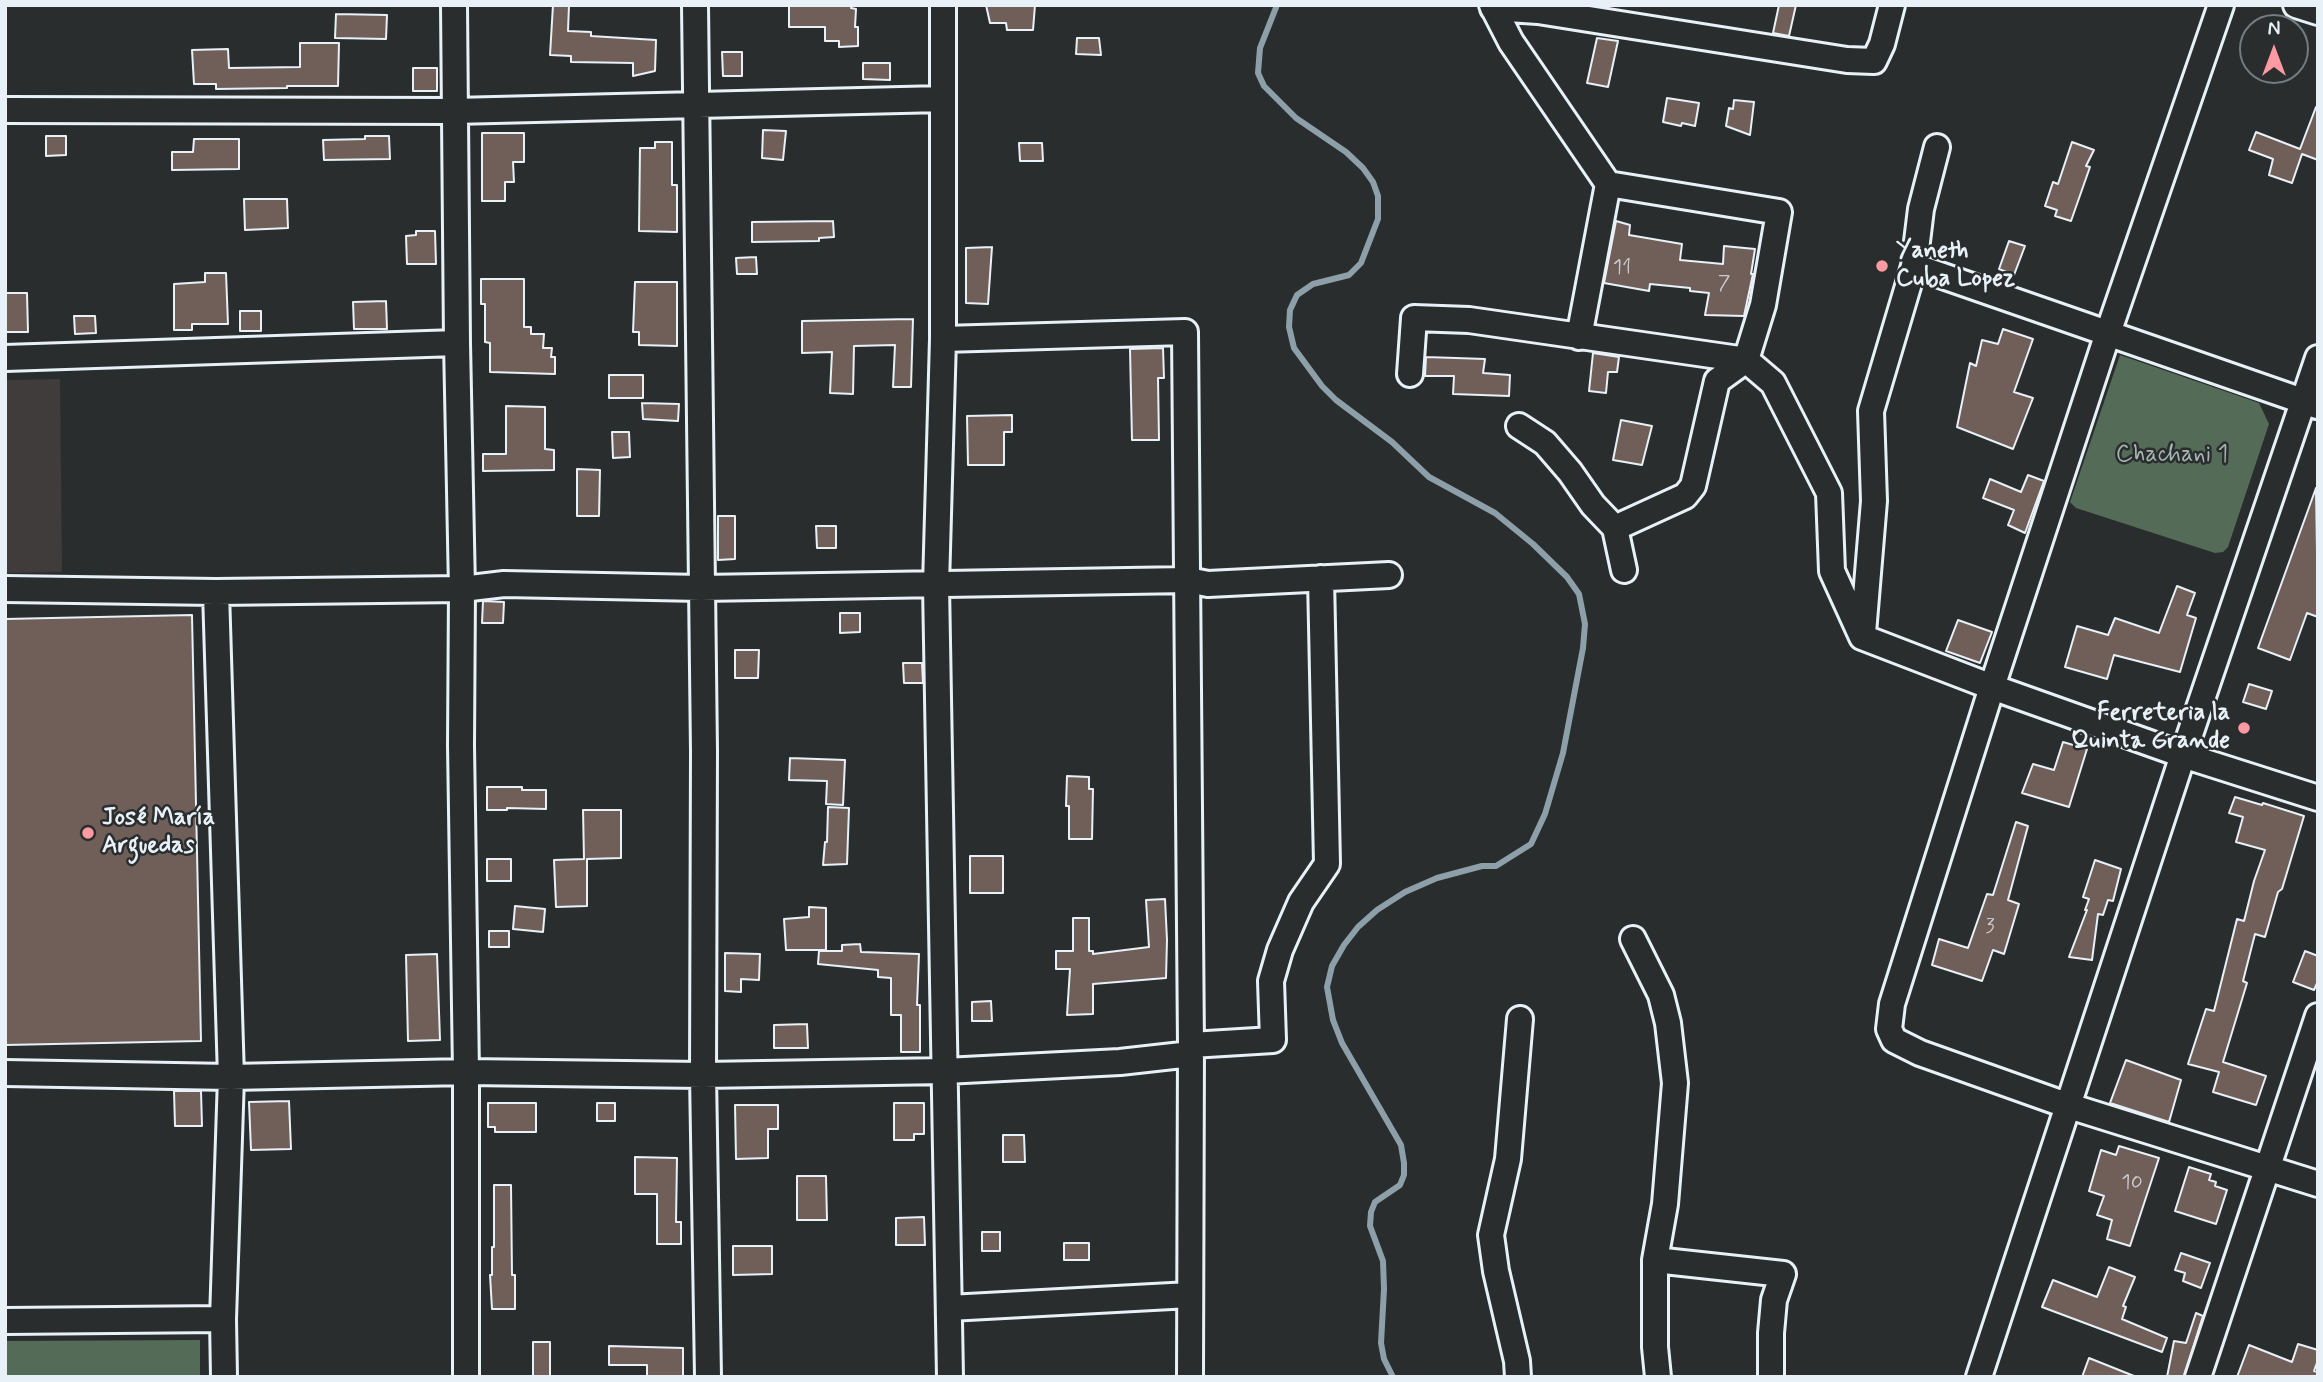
<!DOCTYPE html>
<html>
<head>
<meta charset="utf-8">
<style>
  body { margin:0 }
  #map { position:relative; width:2323px; height:1382px; overflow:hidden; background:#2a2d2e; font-family:Mynerve,sans-serif }
  canvas { display:block }
  .frame { position:absolute; inset:0; border:7px solid #e8f1f8; pointer-events:none }
  .north { position:absolute; left:2239px; top:14px; width:70px; height:70px; box-sizing:border-box; background:#2a2d2e; border:2px solid #767b7f; border-radius:50%; rotate:0deg; font-size:19px; font-weight:700; line-height:28px; text-align:center; color:#e8f1f8 }
  .north::after { content:''; display:block; margin:auto; width:24px; height:32px; background:#ff9aa2; clip-path:polygon(50% 0,100% 100%,50% 72%,0 100%) }
</style>
</head>
<body>
<div id="map">
<canvas width="2323" height="1382"></canvas>
<div class="frame"></div>
<div class="north">N</div>
</div>
<script>
const context = document.querySelector('canvas').getContext('2d');
context.lineJoin = 'round';
function fill(path, color) { context.fillStyle = color; context.fill(path, 'evenodd'); }
const shape = rows => new Path2D(rows.map(r => 'M' + r).join(''));
function trace(path, color, width, dash) { context.strokeStyle = color; context.lineWidth = width; context.lineCap = dash ? 'butt' : 'round'; context.setLineDash(dash || []); context.stroke(path); }
function drawText(font, color, halo, rows, align = 'center') {
  context.font = font + ' Mynerve,sans-serif'; context.lineWidth = 5; context.setLineDash([]); context.textBaseline = 'middle'; context.strokeStyle = halo; context.fillStyle = color; for (const [text, x, y, turn = 0] of rows) {
    context.save(); context.translate(x, y); context.rotate((+turn || 0) * Math.PI / 180); context.textAlign = isNaN(turn) ? turn : align; if (halo) context.strokeText(text, 0, 0); context.fillText(text, 0, 0); context.restore();
  }
}
const built = shape([
  [60,379,62,572,5,573,5,380]
]);
const green = shape([
  [2120,355,2259,403,2269,424,2228,547,2223,552,2215,553,2076,508,2070,502],
  [200,1340,200,1377,5,1377,5,1341]
]);
const stream = shape([
  [1277,5,1260,48,1258,73,1264,86,1296,118,1346,152,1363,168,1373,182,1378,196,1378,219,1361,263,1349,275,1313,284,1297,295,1290,310,1289,327,1294,348,1322,386,1336,400,1392,442,1429,477,1495,513,1533,544,1567,577,1579,594,1585,624,1583,648,1563,753,1545,814,1531,844,1496,866,1482,866,1437,878,1405,892,1377,910,1358,927,1344,945,1332,966,1327,987,1333,1020,1342,1043,1401,1145,1404,1163,1404,1175,1400,1185,1375,1202,1371,1212,1370,1226,1383,1261,1384,1289,1381,1343,1384,1359,1393,1377]
]);
const building = shape([
  [553,5,569,5,568,31,591,32,591,36,656,40,655,71,633,76,633,63,571,62,571,56,550,55,553,5],
  [852,5,851,8,856,9,855,27,858,27,858,46,839,47,839,41,825,41,825,27,789,27,789,6,852,5],
  [986,5,1035,5,1033,30,1007,30,1006,23,990,23,986,5],
  [1779,5,1796,5,1789,36,1773,33,1779,5],
  [336,14,387,15,386,39,335,38,336,14],
  [1077,38,1099,38,1101,55,1076,54,1077,38],
  [1597,38,1618,41,1608,87,1587,83,1597,38],
  [300,43,339,43,338,86,287,86,287,88,216,89,216,84,194,84,192,50,228,49,229,68,300,67,300,43],
  [722,52,742,52,742,76,723,76,722,52],
  [863,63,890,63,890,80,863,79,863,63],
  [413,68,437,68,437,91,413,91,413,68],
  [1667,98,1699,103,1695,126,1682,123,1681,126,1663,122,1667,98],
  [1734,100,1754,102,1750,135,1726,126,1729,108,1733,109,1734,100],
  [2316,107,2318,108,2318,160,2302,154,2292,183,2269,175,2273,159,2249,150,2256,132,2300,149,2316,107],
  [763,130,786,131,783,160,762,158,763,130],
  [482,133,524,133,524,162,513,162,514,182,505,182,505,201,482,201,482,133],
  [46,136,66,136,66,155,46,156,46,136],
  [365,136,389,136,390,159,324,160,323,140,365,139,365,136],
  [194,139,239,139,239,169,172,170,172,152,193,152,194,139],
  [655,142,672,142,672,185,677,185,677,232,639,231,640,148,655,148,655,142],
  [2072,142,2094,150,2086,166,2090,167,2071,221,2055,216,2057,210,2045,206,2053,182,2058,184,2072,142],
  [1019,143,1042,143,1043,161,1020,161,1019,143],
  [244,199,287,199,288,228,245,230,244,199],
  [833,221,834,237,819,238,819,241,752,242,752,222,833,221],
  [1616,221,1630,225,1629,235,1682,244,1680,260,1723,264,1724,246,1755,249,1751,274,1753,274,1744,316,1705,315,1709,293,1690,291,1690,288,1650,284,1649,291,1604,283,1616,221],
  [416,231,435,231,436,264,407,264,406,236,416,235,416,231],
  [2009,241,2025,246,2014,275,1999,269,2009,241],
  [992,247,988,304,966,303,966,248,992,247],
  [756,257,757,274,737,274,736,258,756,257],
  [205,273,226,273,228,324,192,324,192,330,174,330,174,284,205,282,205,273],
  [481,279,524,279,524,327,531,327,531,334,544,334,543,348,552,348,551,357,555,357,555,374,490,372,490,343,485,342,485,304,481,304,481,279],
  [635,282,677,282,677,346,639,345,639,332,633,332,635,282],
  [5,293,27,293,28,332,5,332,5,293],
  [386,301,387,329,354,329,353,302,386,301],
  [240,311,261,311,261,331,240,331,240,311],
  [74,316,95,316,96,333,75,334,74,316],
  [913,319,911,387,893,387,895,345,854,346,853,394,830,393,832,352,802,353,802,321,913,319],
  [2003,329,2033,339,2014,392,2033,398,2013,449,1957,427,1970,363,1976,366,1982,340,1998,344,2003,329],
  [1163,348,1164,378,1158,378,1159,440,1132,440,1130,349,1163,348],
  [1593,353,1619,357,1617,372,1608,372,1606,393,1589,391,1593,353],
  [1426,357,1485,359,1483,373,1510,375,1509,396,1453,394,1454,376,1425,376,1426,357],
  [609,375,643,375,643,398,609,398,609,375],
  [642,403,679,404,678,421,643,419,642,403],
  [506,406,545,407,545,449,554,450,554,470,483,471,483,454,506,454,506,406],
  [1012,415,1012,432,1004,432,1004,465,968,465,967,416,1012,415],
  [1621,420,1652,426,1642,465,1613,460,1621,420],
  [612,432,629,432,630,457,613,458,612,432],
  [577,469,600,470,599,516,577,516,577,469],
  [2028,475,2044,481,2025,533,2008,525,2014,510,1983,498,1990,479,2021,492,2028,475],
  [2316,488,2318,617,2307,613,2290,660,2258,648,2316,488],
  [718,516,735,516,735,559,718,560,718,516],
  [816,526,836,526,836,548,817,548,816,526],
  [2177,586,2195,593,2187,615,2196,618,2180,672,2114,655,2107,679,2065,667,2077,626,2108,635,2115,618,2159,633,2177,586],
  [483,601,504,602,503,623,482,623,483,601],
  [840,613,860,613,860,632,840,633,840,613],
  [192,615,201,1041,5,1045,5,619,192,615],
  [1958,620,1992,632,1980,663,1946,651,1958,620],
  [735,650,759,650,758,678,735,678,735,650],
  [903,663,922,663,923,683,904,683,903,663],
  [2249,684,2272,691,2266,709,2243,702,2249,684],
  [2063,742,2087,749,2069,807,2022,793,2033,764,2054,770,2063,742],
  [790,758,845,760,843,805,826,804,827,781,789,780,790,758],
  [1067,776,1089,777,1089,789,1093,789,1092,839,1069,839,1069,806,1066,806,1067,776],
  [487,787,522,787,522,790,546,790,546,809,507,808,507,810,487,810,487,787],
  [2235,797,2262,805,2263,803,2304,816,2282,889,2278,892,2265,937,2255,934,2243,981,2247,983,2223,1062,2266,1076,2256,1105,2213,1092,2219,1072,2188,1064,2206,1009,2214,1011,2237,919,2244,921,2254,881,2265,850,2236,842,2243,817,2229,813,2235,797],
  [828,807,849,808,847,864,823,865,825,842,827,842,828,807],
  [583,810,621,810,621,858,587,859,587,906,556,907,554,860,584,859,583,810],
  [2016,822,2028,826,2008,900,2019,904,2004,954,1993,950,1982,981,1932,965,1939,939,1968,948,1987,894,1993,895,2016,822],
  [970,856,1003,856,1003,893,970,893,970,856],
  [487,859,511,859,511,881,487,881,487,859],
  [2095,860,2121,869,2113,901,2108,900,2103,915,2098,914,2092,960,2069,957,2087,910,2085,910,2089,899,2083,897,2095,860],
  [1165,899,1167,940,1166,978,1093,984,1093,1014,1067,1015,1070,969,1056,969,1056,951,1073,951,1073,918,1089,918,1089,951,1093,951,1093,954,1149,947,1146,900,1165,899],
  [515,906,545,909,543,932,513,929,515,906],
  [809,907,826,908,826,950,786,950,784,919,809,917,809,907],
  [489,931,509,931,509,947,489,947,489,931],
  [860,944,861,952,919,954,917,1005,920,1005,920,1052,901,1052,901,1015,891,1015,891,978,878,977,878,970,818,964,819,951,842,951,842,945,860,944],
  [2305,951,2318,956,2318,981,2314,990,2293,982,2305,951],
  [725,953,760,954,759,980,741,979,741,992,725,991,725,953],
  [437,954,440,1040,408,1041,406,955,437,954],
  [991,1001,992,1021,972,1021,972,1002,991,1001],
  [807,1024,808,1048,774,1048,774,1025,807,1024],
  [2126,1060,2181,1080,2169,1122,2110,1103,2126,1060],
  [174,1091,201,1091,202,1126,175,1126,174,1091],
  [289,1101,291,1149,251,1150,249,1102,289,1101],
  [488,1103,536,1103,536,1132,495,1132,495,1127,488,1127,488,1103],
  [597,1103,615,1103,615,1121,597,1121,597,1103],
  [894,1103,924,1103,924,1134,914,1134,914,1140,894,1140,894,1103],
  [735,1105,778,1105,778,1129,768,1129,768,1158,736,1159,735,1105],
  [1003,1135,1024,1135,1025,1162,1003,1162,1003,1135],
  [2119,1146,2159,1158,2130,1246,2107,1239,2112,1220,2097,1215,2104,1196,2089,1191,2101,1150,2116,1155,2119,1146],
  [635,1157,677,1158,676,1222,681,1222,681,1244,657,1244,657,1194,635,1194,635,1157],
  [2189,1167,2211,1174,2209,1180,2216,1182,2215,1186,2227,1190,2216,1224,2175,1211,2189,1167],
  [797,1176,826,1176,827,1220,797,1220,797,1176],
  [494,1185,511,1185,512,1275,515,1275,515,1309,492,1309,490,1275,492,1275,492,1247,494,1247,494,1185],
  [924,1217,925,1245,896,1245,896,1218,924,1217],
  [982,1232,1000,1232,1000,1251,982,1251,982,1232],
  [1064,1243,1089,1243,1089,1260,1064,1260,1064,1243],
  [733,1246,772,1246,772,1274,733,1275,733,1246],
  [2181,1253,2210,1263,2201,1288,2183,1281,2185,1273,2175,1270,2181,1253],
  [2109,1267,2135,1277,2123,1306,2126,1307,2122,1319,2167,1338,2162,1352,2042,1307,2053,1280,2097,1297,2109,1267],
  [2196,1313,2203,1316,2184,1377,2167,1377,2174,1341,2186,1343,2196,1313],
  [533,1342,550,1342,550,1377,533,1377,533,1342],
  [2298,1344,2318,1350,2318,1360,2314,1371,2318,1372,2318,1377,2237,1377,2249,1345,2292,1362,2298,1344],
  [609,1346,683,1348,683,1377,647,1377,647,1365,609,1365,609,1346],
  [2089,1358,2134,1376,2134,1377,2082,1377,2089,1358]
]);
const minor = shape([
  [454,5,457,343,462,589,461,745,466,1072,466,1377],
  [695,5,704,751,703,1075,708,1377],
  [943,5,943,339,936,585,950,1377],
  [1492,5,1511,42,1608,184,1779,212,1763,305,1746,360,1717,381,1693,486,1685,496,1615,528],
  [2221,5,2108,333,1992,687,1892,1004,1889,1029,1894,1040,1920,1053,2069,1106,2318,1184],
  [2296,5,2318,12],
  [1493,8,1538,11,1847,60,1874,61,1882,44,1892,5],
  [5,110,454,111,942,99],
  [1914,266,2317,406],
  [1579,337,1608,184],
  [943,339,1185,332,1191,1045,1190,1377],
  [5,358,457,343],
  [1410,374,1414,318,1469,320,1746,360,1773,383,1829,493,1832,571,1862,637,1992,687,2183,755,2318,798],
  [1519,426,1545,443,1570,472,1593,505,1615,528,1624,570],
  [5,589,216,592,462,589,504,584,701,588,1188,580,1208,584,1389,575],
  [216,592,231,1077,223,1319,224,1377],
  [1863,633,1874,501,1871,411,1914,266,1921,209,1937,147],
  [1633,939,1661,995,1668,1023,1675,1083,1665,1204,1655,1260,1655,1347,1658,1377],
  [1191,1045,1273,1040,1271,981,1280,950,1301,902,1327,864,1321,578],
  [5,1073,231,1077,466,1072,703,1075,945,1071,1120,1062,1191,1054],
  [1655,1260,1783,1274,1774,1300,1771,1333,1771,1377],
  [949,1308,1190,1295],
  [5,1321,223,1319],
  [1518,1377,1517,1361,1496,1271,1491,1235,1508,1159,1520,1019],
  [1979,1377,2183,755,2318,358],
  [2198,1377,2318,1016]
]);
const markers = [
  [1882,266,7,"#ff9aa2"],
  [2244,728,7,"#ff9aa2"],
  [88,833,7,"#ff9aa2"]
];
const numberNames = [
  ["11",1622,269],
  ["7",1724,285],
  ["3",1990,928],
  ["10",2132,1184]
];
const poiNames = [
  ["Yaneth",1896,252],
  ["Cuba Lopez",1896,280],
  ["Ferreteria la",2230,714,"right"],
  ["Quinta Grande",2230,742,"right"],
  ["José María",102,819],
  ["Arguedas",102,847]
];
const parkNames = [
  ["Chachani 1",2172,456]
];
fill(built, '#3f3c3b');
fill(green, '#546b58');
trace(stream, '#8da0a9', 6);
fill(building, '#705f58');
trace(building, '#e8f1f8', 2);
trace(minor, '#e8f1f8', 30);
trace(minor, '#2a2d2e', 24);
for (const [x, y, r, color] of markers) { const dot = new Path2D(); dot.arc(x, y, r, 0, 2 * Math.PI); context.fillStyle = color; context.fill(dot); trace(dot, '#2a2d2e', 2.5); }
drawText('21px', '#caccd0', null, numberNames);
drawText('bold 24px', '#e8f1f8', '#2a2d2e', poiNames, 'left');
drawText('24px', '#a5b5b0', '#2a2d2e', parkNames);
</script>
</body>
</html>
